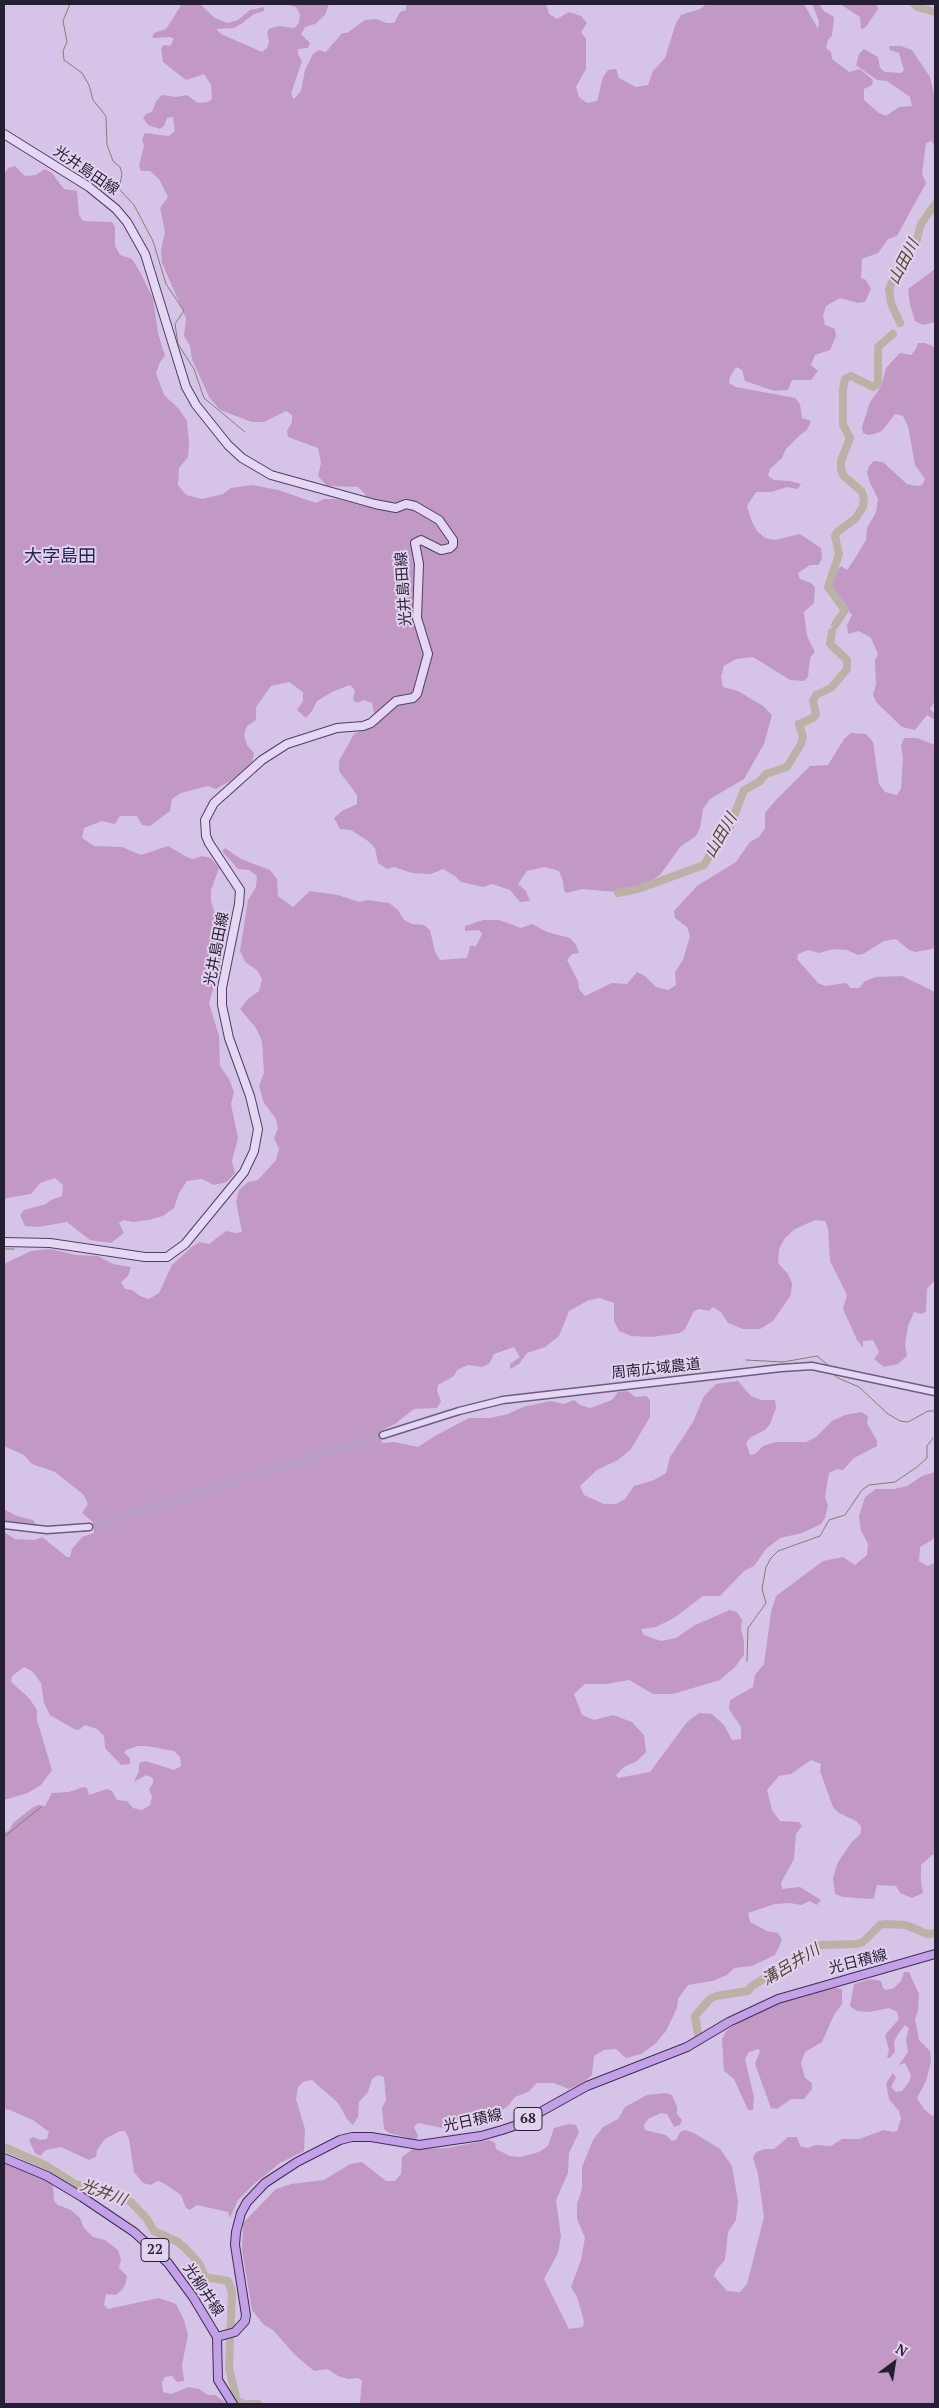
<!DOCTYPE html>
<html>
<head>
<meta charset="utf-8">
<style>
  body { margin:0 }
  #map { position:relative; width:939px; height:2408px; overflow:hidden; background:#d6c4e8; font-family:"PT Serif",serif }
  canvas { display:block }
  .frame { position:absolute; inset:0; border:5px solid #241f32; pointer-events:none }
  .north { position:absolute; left:869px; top:2338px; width:50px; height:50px; -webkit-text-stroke:4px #e2d2f0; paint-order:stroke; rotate:31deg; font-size:14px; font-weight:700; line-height:20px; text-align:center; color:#241f32 }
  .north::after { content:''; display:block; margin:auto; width:18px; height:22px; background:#241f32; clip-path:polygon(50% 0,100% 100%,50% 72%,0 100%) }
</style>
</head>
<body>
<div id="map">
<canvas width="939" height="2408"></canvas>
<div class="frame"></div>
<div class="north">N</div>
</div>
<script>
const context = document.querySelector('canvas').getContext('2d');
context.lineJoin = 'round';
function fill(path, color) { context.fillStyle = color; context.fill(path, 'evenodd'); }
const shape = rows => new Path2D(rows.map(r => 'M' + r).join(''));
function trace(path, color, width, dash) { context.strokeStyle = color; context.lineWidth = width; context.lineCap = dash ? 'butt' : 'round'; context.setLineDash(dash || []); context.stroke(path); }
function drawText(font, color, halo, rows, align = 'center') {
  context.font = font + ' "PT Serif","Noto Sans JP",serif'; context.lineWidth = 4; context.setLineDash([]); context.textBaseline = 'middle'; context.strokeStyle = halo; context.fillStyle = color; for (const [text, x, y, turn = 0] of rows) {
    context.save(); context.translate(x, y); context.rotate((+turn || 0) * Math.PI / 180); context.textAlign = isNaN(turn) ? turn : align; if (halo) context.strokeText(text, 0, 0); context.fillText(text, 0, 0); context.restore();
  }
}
const green = shape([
  [182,4,200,4,215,18,227,23,238,20,250,10,264,7,264,11,254,14,241,24,234,28,216,29,221,34,262,52,267,48,269,42,267,33,269,29,278,26,294,28,299,23,300,14,296,7,286,4,329,4,325,15,315,24,305,27,301,34,310,43,308,48,298,49,298,55,302,61,291,94,294,99,301,91,305,70,313,54,319,50,326,52,342,33,347,33,365,20,376,19,387,23,394,23,400,12,406,10,406,4,546,4,549,14,557,19,569,12,581,16,587,23,581,32,586,39,586,69,576,87,579,97,587,103,597,101,603,77,608,70,616,69,619,78,636,87,648,85,653,71,665,58,676,23,681,15,700,9,707,4,804,4,818,29,819,21,812,4,819,4,824,11,834,17,832,36,828,40,826,48,831,52,832,59,849,72,860,69,873,80,872,85,864,89,864,100,879,113,886,116,899,107,912,106,910,97,887,81,877,80,856,65,859,54,864,49,878,57,880,68,885,72,901,73,904,70,899,53,890,50,889,46,901,46,912,50,930,77,935,99,935,149,932,141,926,143,922,174,926,183,897,236,888,239,878,253,862,259,861,278,866,280,871,289,865,302,858,303,840,298,826,306,823,316,825,325,835,329,836,336,830,350,815,355,811,365,818,371,811,380,792,380,788,390,774,391,745,381,742,370,736,367,730,377,729,383,736,387,795,398,800,404,802,418,811,421,807,430,800,435,786,449,782,458,770,469,768,476,774,480,790,481,801,484,798,489,787,487,771,492,756,492,747,506,752,522,757,531,765,538,775,540,800,534,821,548,822,559,818,565,810,565,798,573,800,579,811,583,815,587,814,603,804,612,807,636,815,652,810,658,808,677,804,681,790,680,753,657,736,659,724,666,721,677,723,687,738,691,763,706,772,715,764,744,744,779,710,799,703,809,700,828,696,836,680,847,660,875,643,885,616,892,582,889,567,893,564,891,563,881,559,871,545,867,527,871,518,884,526,891,530,901,520,902,510,890,492,884,483,887,461,882,455,876,443,869,431,874,412,873,394,867,387,869,378,863,375,848,368,841,351,830,340,829,334,818,342,811,357,804,357,795,339,771,339,761,354,734,369,727,376,721,372,703,364,700,357,703,353,700,355,690,350,685,332,692,317,701,312,711,306,718,297,710,303,701,303,692,289,682,271,686,256,707,256,720,247,726,244,735,247,745,254,753,252,762,232,780,216,789,208,786,181,793,172,799,170,811,150,826,142,825,137,816,120,816,115,824,102,821,84,828,82,838,94,846,122,847,141,855,168,846,187,857,193,859,202,856,211,858,219,868,211,890,211,901,214,911,220,918,221,963,209,1003,219,1036,220,1066,229,1079,234,1092,231,1104,238,1138,232,1161,235,1173,227,1182,214,1185,202,1179,187,1181,179,1193,174,1208,163,1216,148,1220,133,1222,123,1220,119,1223,124,1233,111,1243,90,1240,67,1222,38,1227,25,1226,20,1215,24,1210,46,1204,51,1200,62,1196,63,1185,55,1178,40,1183,31,1194,7,1198,4,1200,4,174,8,168,15,166,25,176,36,175,45,169,52,173,64,189,77,191,79,215,83,221,112,222,115,227,115,246,120,255,132,259,139,270,153,298,158,333,165,356,160,362,156,373,164,395,179,409,187,421,189,443,188,457,179,468,178,485,186,495,202,499,223,494,231,488,252,485,278,490,316,503,324,499,337,499,367,507,365,494,358,487,327,486,318,476,321,463,318,448,288,437,287,431,292,422,292,415,286,411,264,422,252,422,220,410,209,397,192,359,190,346,184,336,186,318,162,263,161,250,165,232,160,208,168,197,159,179,150,171,141,171,139,166,144,146,142,139,145,133,169,136,175,131,173,117,167,118,164,126,160,129,148,125,143,118,146,114,152,112,156,101,162,95,176,97,187,95,198,103,208,102,212,99,211,85,204,74,186,80,163,62,161,48,164,45,170,46,174,39,170,37,152,38,154,33,166,29],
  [840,4,876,4,878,9,865,28,861,29,860,17],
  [935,269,935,322,923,325,915,321,910,305,908,289],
  [918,343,925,343,935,347,935,701,930,709,935,714,935,720,927,715,915,730,902,727,876,702,873,694,876,685,875,660,878,654,871,638,859,631,848,634,847,625,852,615,832,591,831,582,834,574,841,566,847,570,854,560,866,540,867,528,876,512,878,499,870,483,867,472,869,466,874,461,883,462,907,484,917,486,922,485,925,479,915,465,908,426,903,416,895,414,882,431,874,434,868,435,863,433,862,427,870,402,881,387,886,368,900,353,911,355,916,349],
  [851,733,866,734,873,742,879,784,885,792,897,795,901,789,903,758,901,746,904,738,917,738,935,745,935,946,932,949,916,952,909,950,896,939,884,941,863,954,858,955,847,950,833,949,819,953,808,950,798,954,797,959,818,983,825,986,846,983,851,988,859,988,865,981,876,977,902,976,935,992,935,1280,927,1289,926,1312,921,1314,914,1312,908,1326,905,1345,907,1356,898,1364,884,1367,874,1359,879,1352,873,1340,863,1341,863,1348,857,1340,843,1309,847,1295,830,1261,828,1228,825,1221,815,1220,795,1229,785,1238,779,1249,778,1263,788,1274,792,1283,791,1295,773,1321,760,1329,743,1329,728,1323,721,1312,713,1307,709,1311,699,1309,694,1311,685,1329,680,1333,652,1337,631,1336,619,1331,614,1321,614,1303,600,1298,589,1300,569,1311,559,1336,545,1347,527,1353,519,1364,510,1369,510,1364,520,1357,514,1347,494,1354,489,1364,482,1367,468,1365,457,1370,454,1376,438,1385,437,1391,441,1401,437,1408,414,1409,395,1424,380,1431,382,1443,394,1442,418,1447,435,1436,469,1418,490,1418,508,1414,523,1407,551,1401,564,1404,574,1400,580,1405,590,1408,612,1400,618,1392,628,1391,635,1397,646,1396,650,1400,650,1417,631,1449,618,1460,597,1470,580,1486,584,1495,604,1504,616,1504,625,1499,634,1486,654,1480,666,1473,670,1457,693,1422,704,1396,716,1384,738,1381,751,1396,762,1400,775,1400,776,1408,770,1424,765,1430,751,1437,746,1443,750,1455,755,1454,763,1446,776,1442,806,1442,816,1437,832,1421,845,1415,861,1412,868,1416,867,1423,877,1441,877,1446,854,1458,843,1470,837,1469,829,1473,825,1497,828,1505,825,1518,821,1524,802,1533,780,1538,766,1549,754,1566,744,1571,720,1596,703,1596,674,1618,656,1627,641,1629,644,1635,661,1641,676,1638,695,1625,730,1610,737,1612,742,1620,741,1629,744,1641,744,1655,735,1667,720,1680,673,1694,653,1694,629,1680,607,1684,585,1684,574,1694,582,1715,594,1720,613,1715,632,1722,644,1735,646,1752,637,1761,624,1767,616,1775,618,1778,650,1772,687,1722,699,1713,712,1714,724,1725,732,1740,741,1739,741,1727,729,1709,730,1700,753,1687,755,1675,764,1664,771,1612,776,1596,823,1561,843,1557,855,1565,867,1555,868,1544,861,1531,859,1516,865,1497,876,1489,894,1489,907,1486,922,1476,935,1472,935,1536,932,1540,920,1547,919,1561,928,1566,935,1563,935,1855,932,1855,921,1865,921,1881,923,1893,912,1898,900,1893,896,1886,877,1885,874,1898,870,1899,843,1897,835,1894,833,1878,838,1862,851,1843,861,1833,861,1826,856,1821,839,1813,833,1807,820,1771,821,1764,811,1760,791,1774,779,1776,767,1790,772,1810,780,1821,799,1822,802,1826,796,1834,794,1859,781,1883,782,1889,800,1887,821,1900,817,1905,810,1901,801,1905,790,1903,775,1904,748,1913,750,1922,767,1931,778,1933,782,1940,775,1955,752,1966,734,1968,727,1975,712,1981,688,1985,678,1999,677,2008,666,2031,655,2044,641,2054,626,2058,616,2049,604,2050,594,2056,592,2075,581,2084,569,2089,554,2083,537,2083,528,2092,515,2097,508,2106,492,2116,484,2114,469,2116,460,2123,443,2128,418,2123,414,2127,418,2136,416,2140,389,2133,384,2129,382,2108,386,2100,384,2077,378,2075,372,2079,368,2092,359,2102,358,2117,353,2125,347,2119,338,2103,312,2080,303,2082,298,2087,296,2099,305,2129,304,2151,280,2163,253,2185,238,2200,230,2218,228,2212,197,2205,190,2210,186,2208,181,2195,165,2184,158,2181,150,2185,143,2183,134,2172,129,2139,125,2131,120,2131,105,2139,97,2150,96,2157,89,2160,61,2147,46,2150,40,2156,35,2153,29,2140,33,2137,41,2140,47,2139,49,2132,33,2120,10,2110,4,2109,4,1831,7,1832,10,1829,13,1823,32,1808,38,1805,45,1806,52,1793,69,1792,84,1787,87,1788,89,1795,107,1789,112,1791,117,1800,127,1801,133,1808,142,1810,150,1805,152,1797,149,1789,153,1783,153,1778,146,1775,134,1782,139,1771,139,1763,146,1761,174,1770,181,1766,180,1757,174,1751,147,1746,137,1746,126,1750,124,1753,130,1758,130,1764,121,1765,105,1748,104,1736,97,1729,85,1725,79,1730,74,1729,50,1715,44,1703,41,1683,32,1671,24,1667,12,1676,11,1682,29,1698,37,1710,37,1720,52,1770,41,1785,28,1793,4,1800,4,1532,15,1539,35,1540,42,1537,67,1557,70,1557,72,1549,82,1537,94,1533,94,1523,82,1513,88,1504,84,1495,55,1472,32,1464,24,1455,4,1446,4,1264,31,1251,50,1249,76,1255,98,1256,113,1264,131,1267,128,1276,121,1282,125,1289,132,1290,140,1296,149,1299,159,1293,172,1265,193,1246,200,1242,209,1244,226,1231,236,1233,242,1232,236,1201,239,1190,248,1182,258,1180,276,1160,279,1149,274,1138,278,1128,276,1119,264,1103,259,1086,264,1073,262,1041,256,1028,240,1009,248,999,259,991,262,979,257,970,246,963,240,951,248,900,256,887,257,876,249,870,238,869,222,851,225,848,241,859,270,870,277,879,278,896,293,907,310,891,338,895,359,902,367,900,389,903,398,910,404,920,412,924,424,925,430,930,435,952,440,960,467,958,470,946,476,946,482,934,479,930,465,931,465,926,483,920,499,920,521,928,532,924,547,932,570,938,576,945,579,953,572,954,567,960,578,981,579,989,585,996,612,983,627,984,637,972,645,976,656,987,668,990,676,985,675,972,683,960,690,936,687,927,675,918,674,911,697,886,736,862,750,842,759,837,765,828,765,813,776,800,810,766,828,765,844,739],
  [4,1509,17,1516,33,1520,36,1524,4,1521],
  [904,1972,909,1972,919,1994,918,2011,915,2019,919,2040,930,2051,931,2062,926,2081,917,2098,924,2109,932,2116,935,2115,935,2404,357,2404,360,2402,362,2381,358,2378,348,2379,338,2376,327,2369,314,2371,294,2354,273,2330,264,2325,252,2310,242,2250,243,2223,276,2189,291,2184,324,2180,350,2164,362,2162,386,2181,395,2181,401,2174,402,2157,413,2149,447,2148,489,2140,495,2143,496,2149,510,2156,520,2157,539,2152,548,2146,554,2128,569,2124,576,2125,579,2132,569,2153,568,2173,556,2200,561,2236,558,2253,544,2279,569,2329,583,2327,584,2321,577,2297,571,2287,581,2260,585,2238,577,2219,577,2204,582,2189,582,2167,593,2140,603,2127,618,2119,625,2107,647,2095,666,2093,672,2095,677,2107,677,2114,682,2120,680,2125,674,2127,667,2114,661,2113,648,2119,644,2125,645,2130,666,2135,672,2141,677,2139,680,2132,685,2130,694,2133,720,2149,732,2166,738,2201,736,2220,728,2232,725,2260,716,2270,714,2276,727,2291,740,2292,747,2284,764,2217,758,2174,753,2158,756,2152,765,2149,774,2149,788,2137,797,2137,800,2146,807,2148,816,2145,831,2146,842,2139,859,2139,884,2130,893,2132,897,2131,901,2119,899,2111,889,2099,886,2083,893,2073,896,2078,891,2087,896,2092,902,2091,909,2082,911,2075,905,2063,899,2065,908,2052,906,2039,909,2028,905,2025,898,2034,894,2042,895,2052,890,2058,887,2057,889,2050,885,2035,899,2019,897,2012,889,2008,869,2012,857,2011,850,2006,854,1984,871,1979,881,1981,883,1988,886,1990,894,1988,901,1981],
  [835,1988,842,1989,842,2004,834,2015,822,2042,805,2052,801,2063,805,2078,812,2083,812,2089,804,2099,791,2099,777,2109,771,2108,755,2064,760,2051,758,2049,749,2052,745,2059,754,2097,753,2110,748,2110,734,2079,724,2071,722,2039,727,2030,751,2015,776,2004,805,1994],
  [4,2163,44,2178,53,2186,54,2201,58,2205,71,2210,80,2218,84,2228,93,2237,105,2240,118,2250,121,2259,119,2268,127,2276,126,2282,123,2289,116,2295,106,2294,104,2305,108,2309,159,2298,176,2304,184,2320,188,2335,182,2365,184,2381,177,2382,172,2376,165,2377,162,2382,163,2392,171,2394,189,2387,199,2389,208,2395,215,2395,228,2404,4,2404]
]);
const stream = shape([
  [70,4,63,21,67,42,63,51,64,60,82,73,89,85,93,100,106,116,107,145,113,161,120,167,122,174,119,189,134,205,153,241,166,284,184,311,175,324,178,344,194,369,204,398,245,432],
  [4,1249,14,1249],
  [746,1360,783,1362,817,1356,829,1366],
  [833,1374,838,1378,859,1387,888,1414,900,1421,908,1422,928,1411,935,1411],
  [747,1661,748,1628,766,1603,762,1589,766,1567,771,1558,778,1551,820,1536,829,1520,845,1515,862,1490,869,1485,895,1482,917,1467,927,1458,927,1446,933,1438],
  [4,1837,41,1807]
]);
const river = shape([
  [914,4,917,7,935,12],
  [900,323,891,303,889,289,902,260,916,242,921,224,935,204],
  [835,625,845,610,828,587,839,554,835,536,837,532,855,519,863,507,864,499,862,492,843,475,841,469,841,461,850,438,843,425,843,389,845,379,851,376,873,387,878,384,878,347,893,334],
  [618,893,638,889,704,865,718,841,729,829,744,790,759,782,766,774,787,767,801,744,803,737,799,724,813,718,816,714,813,701,816,695,831,688,847,669,847,660,830,644,832,632],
  [698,2034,695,2016,710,1999,716,1996,748,1991,752,1986,819,1945,857,1944,863,1942,880,1925,885,1924,906,1925,927,1934,935,1933],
  [4,2147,47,2166,75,2184,110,2193,131,2202,147,2219,154,2231,178,2242,185,2248,199,2263,205,2277,228,2281,232,2292,229,2368,237,2401,245,2404],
  [250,2404,258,2404]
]);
const tertiaryTunnel = shape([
  [89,1527,383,1435]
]);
const tertiary = shape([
  [383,1435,459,1411,503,1400,781,1368,812,1366,935,1392],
  [4,1525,47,1530,89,1527]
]);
const secondary = shape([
  [4,134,89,187,116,209,127,222,145,254,186,387,196,405,228,445,242,458,271,475,375,504,396,508,406,504,415,506,439,520,453,540,453,545,450,548,441,550,421,540,415,543,419,564,417,618,428,654,417,694,413,698,396,701,371,723,363,726,337,728,287,744,262,760,214,803,205,820,206,836,209,843,240,890,239,904,222,988,222,1005,229,1038,250,1096,258,1129,254,1151,244,1172,185,1244,167,1257,145,1257,50,1243,4,1242]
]);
const primary = shape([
  [4,2158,47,2176,82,2197,134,2232,168,2263,193,2297,217,2337,218,2380,233,2404],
  [217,2337,235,2332,245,2321,246,2315,235,2245,236,2232,241,2213,247,2202,265,2183,297,2162,340,2140,352,2137,371,2137,419,2145,481,2136,502,2130,517,2125,587,2086,687,2047,729,2022,778,1999,935,1954]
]);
const shields = [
  [528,2119,28],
  [155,2250,28]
];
const shieldNames = [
  ["68",528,2119],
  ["22",155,2250]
];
const streetNames = [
  ["光井島田線",86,171,34],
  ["光井島田線",404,589,-94],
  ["光井島田線",217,949,-79],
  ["周南広域農道",656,1369,-6],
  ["光日積線",858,1962,-14],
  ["光日積線",473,2121,-12],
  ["光柳井線",203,2290,56]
];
const waterNames = [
  ["山田川",904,262,-63],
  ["山田川",721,836,-60],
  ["溝呂井川",791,1965,-31],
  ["光井川",103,2193,20]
];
const quarterNames = [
  ["大字島田",60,557]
];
fill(green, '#c199c4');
trace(stream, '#887d6d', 1);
trace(river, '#bcb1a5', 8);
trace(tertiaryTunnel, '#b2a3c4', 6, [6, 3]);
trace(tertiary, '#695d80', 9);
trace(secondary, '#4b4062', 10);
trace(primary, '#39304e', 10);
trace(tertiary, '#e5d6f4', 6);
trace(secondary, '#e5d6f4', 8);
trace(primary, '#c3a0e7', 8);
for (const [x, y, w] of shields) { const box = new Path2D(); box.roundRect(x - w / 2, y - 11.5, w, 23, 4); context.fillStyle = '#e2d2f0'; context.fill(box); trace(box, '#241f32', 1); }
drawText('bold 14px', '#241f32', null, shieldNames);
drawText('15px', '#241f32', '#e2d2f0', streetNames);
drawText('italic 16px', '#504830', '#e2d2f0', waterNames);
drawText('18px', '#252459', '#e2d2f0', quarterNames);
</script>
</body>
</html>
